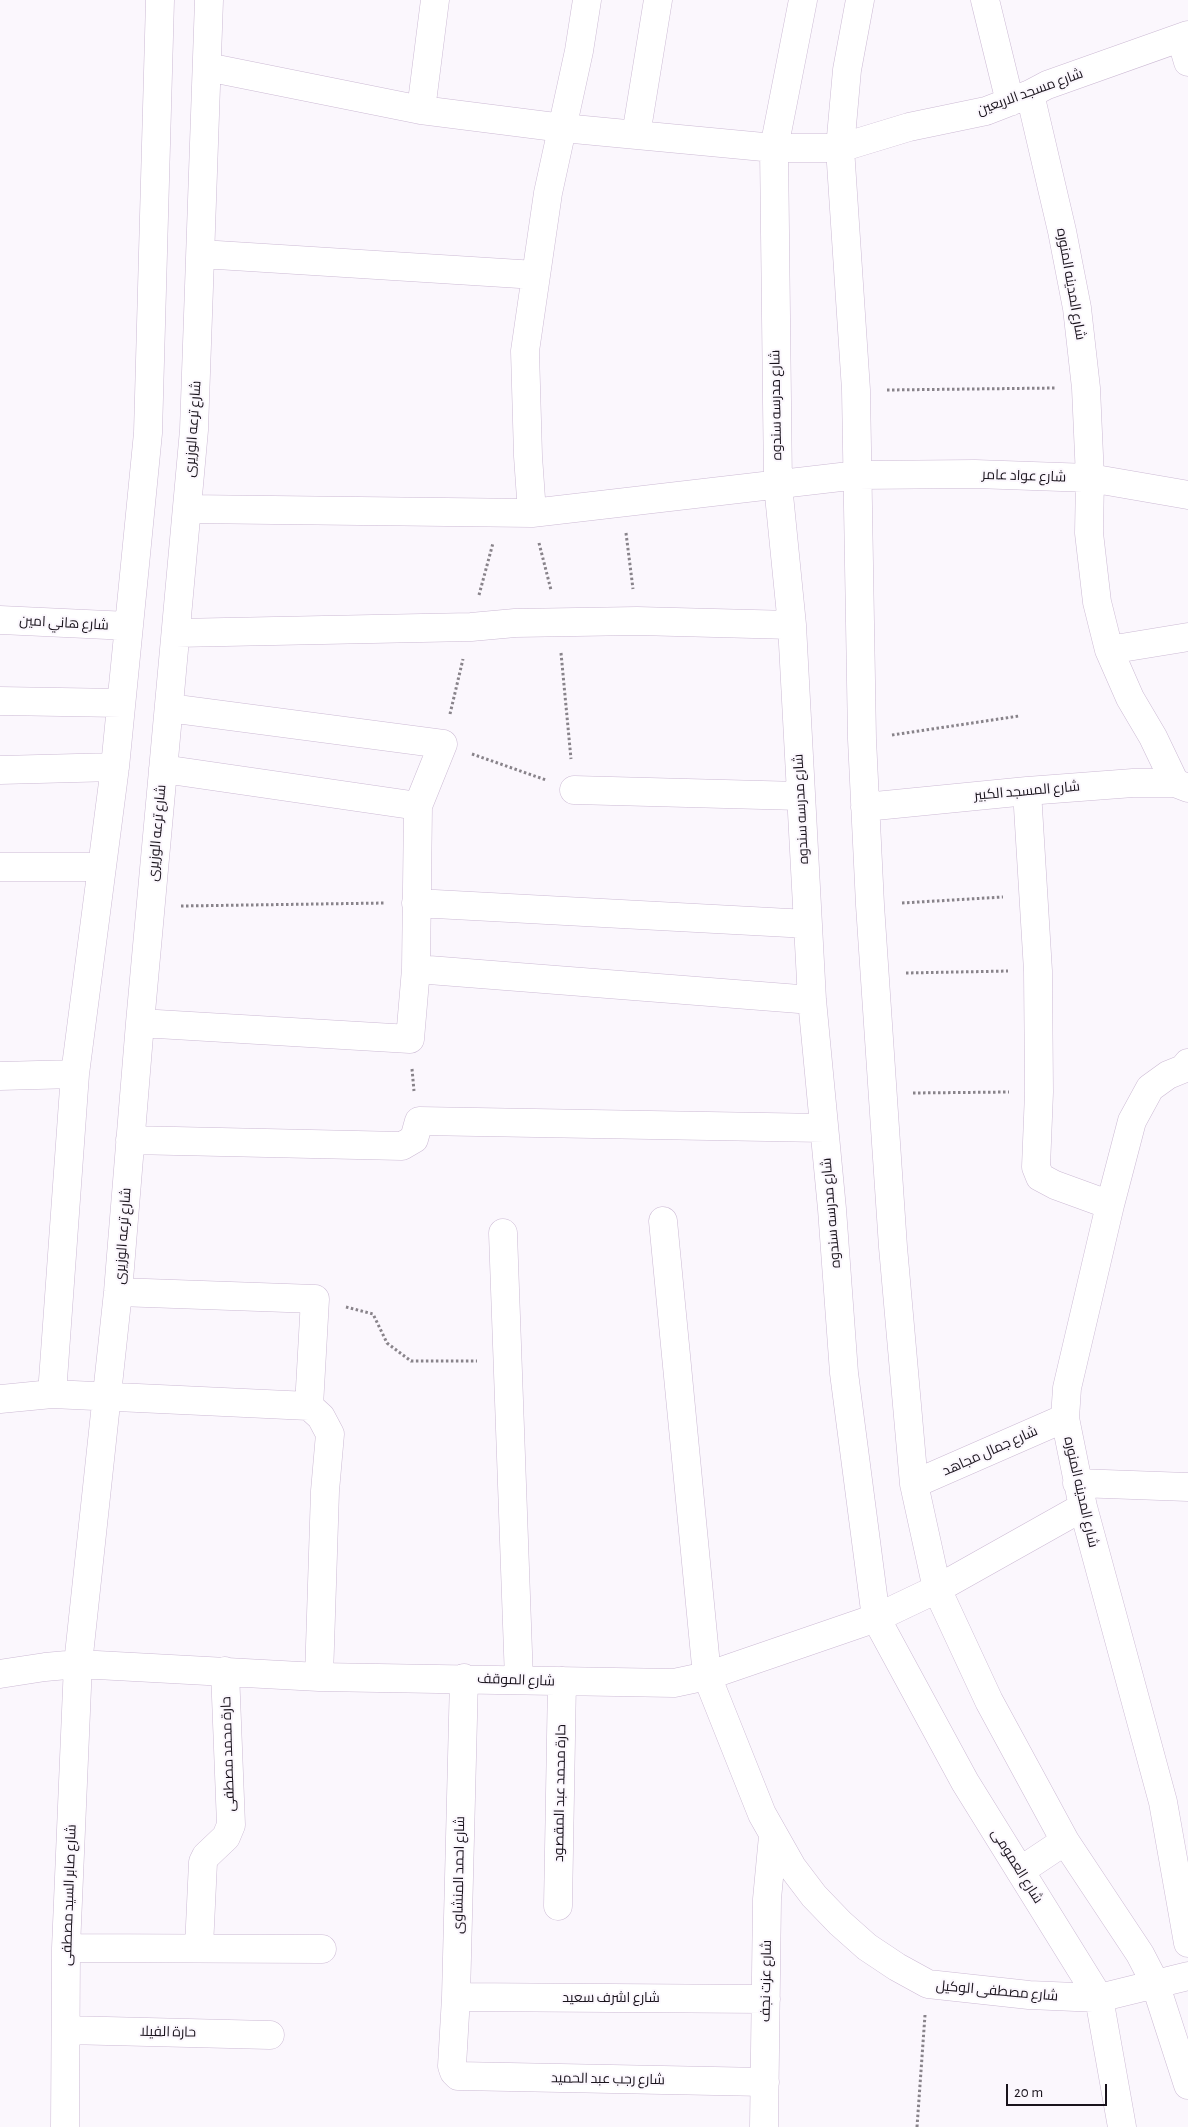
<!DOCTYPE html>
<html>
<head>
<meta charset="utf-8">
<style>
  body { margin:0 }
  #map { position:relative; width:1188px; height:2127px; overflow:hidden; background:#fbf7fd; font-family:"Alegreya Sans",sans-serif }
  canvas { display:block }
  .scale { position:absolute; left:1006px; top:2084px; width:101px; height:22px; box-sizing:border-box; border:2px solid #19131c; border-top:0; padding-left:6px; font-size:15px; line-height:18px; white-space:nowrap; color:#19131c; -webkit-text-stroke:4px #fbf7fd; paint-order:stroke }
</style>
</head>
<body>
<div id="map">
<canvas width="1188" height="2127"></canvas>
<div class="scale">20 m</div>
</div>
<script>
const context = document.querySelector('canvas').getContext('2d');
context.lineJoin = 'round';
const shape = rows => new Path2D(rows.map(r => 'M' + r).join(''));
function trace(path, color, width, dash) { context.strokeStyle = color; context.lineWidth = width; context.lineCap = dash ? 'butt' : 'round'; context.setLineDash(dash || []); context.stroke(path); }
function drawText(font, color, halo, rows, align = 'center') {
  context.font = font + ' "Alegreya Sans",Cairo,sans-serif'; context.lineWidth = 4; context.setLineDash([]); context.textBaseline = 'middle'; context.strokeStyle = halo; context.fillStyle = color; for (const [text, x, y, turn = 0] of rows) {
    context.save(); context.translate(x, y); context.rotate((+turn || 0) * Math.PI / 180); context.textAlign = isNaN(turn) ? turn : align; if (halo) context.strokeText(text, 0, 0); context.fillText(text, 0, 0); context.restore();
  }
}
const path = shape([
  [887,390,1055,388],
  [626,533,633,589],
  [539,543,551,590],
  [479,595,493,543],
  [561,653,571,759],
  [450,714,463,659],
  [892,735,1019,716],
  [472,754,546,780],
  [902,903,1003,897],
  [181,906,385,903],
  [906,973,1008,971],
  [412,1069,414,1091],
  [913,1093,1009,1092],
  [346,1307,373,1314,387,1343,411,1361,477,1361],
  [917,2127,925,2015]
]);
const minor = shape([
  [803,0,774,148,778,485,792,625,812,1000,832,1209,844,1373,876,1618,965,1782,1099,1998,1122,2127],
  [860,0,847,70,840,148,856,390,862,739,870,905,893,1247,914,1484,937,1589,989,1701,1065,1841,1140,1954,1155,1983,1188,2085],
  [985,0,1010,102],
  [1181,38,1188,62],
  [207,67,421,110,563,128,774,148,840,148,909,127,986,111,1030,94,1047,85,1188,35],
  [1030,94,1062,231,1077,308,1086,388,1090,478,1089,533,1097,602,1109,650,1130,698,1153,737,1175,783],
  [421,110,435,0],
  [636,135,658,0],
  [201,254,536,275],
  [187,509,532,513,858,475,975,474,1090,478,1188,495],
  [532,513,528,456,525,351,548,193,579,51,587,0],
  [0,620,129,626],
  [176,633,471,627,515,623,637,621,792,625],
  [1109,650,1188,637],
  [0,701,121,703],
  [163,769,418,806],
  [0,770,115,767],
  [574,790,800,796],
  [1027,791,1038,971,1039,1092,1036,1167,1040,1177,1055,1185,1110,1205],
  [865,807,1027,791,1133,783,1175,783,1188,788],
  [0,867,102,867],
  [416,903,808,924],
  [416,969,812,1000],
  [140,1023,410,1039,416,969,418,806,443,744,169,708],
  [1188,1063,1183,1069,1168,1075,1150,1088,1132,1121,1110,1205,1067,1388,1065,1418,1083,1507,1163,1802,1188,1943],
  [0,1076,75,1074],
  [130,1140,402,1146,414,1139,419,1121,824,1128],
  [663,1221,707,1676,762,1814,792,1867,814,1896,840,1923,867,1947,897,1967,928,1984,1029,1995,1099,1998,1188,1976],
  [503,1233,519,1680],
  [118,1292,315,1299,309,1406],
  [52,1394,75,1074,115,767,148,433,160,0],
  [0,1399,52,1394,309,1406,321,1417,330,1434,325,1491,319,1677],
  [1077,1483,1188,1487],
  [914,1484,1065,1418],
  [0,1674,45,1667,78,1664,319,1677,674,1683,707,1676,876,1618,937,1589,1083,1507],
  [464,1678,456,1997,452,2066,454,2072,458,2076,765,2082],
  [1020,1871,1065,1841],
  [558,1906,562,1681],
  [199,1947,203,1862,206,1856,226,1837,231,1825,225,1671],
  [66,1948,322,1949],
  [456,1997,766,1999],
  [66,2030,270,2035],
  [65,2127,66,1948,78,1664,118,1292,140,1023,194,430,209,0],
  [764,2127,767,1899,773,1836]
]);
const streetNames = [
  ["شارع مسجد الاربعين",1030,92,-20],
  ["شارع المدينه المنوره",1071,284,80],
  ["شارع مدرسه سندوه",776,405,-91],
  ["شارع ترعه الوزيرى",193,429,-86],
  ["شارع عواد عامر",1024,476,2],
  ["شارع هاني امين",64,623,3],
  ["شارع المسجد الكبير",1027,791,-5],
  ["شارع مدرسه سندوه",801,809,-93],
  ["شارع ترعه الوزيرى",157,833,-85],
  ["شارع مدرسه سندوه",831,1213,-95],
  ["شارع ترعه الوزيرى",123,1236,-86],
  ["شارع جمال مجاهد",990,1451,-24],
  ["شارع المدينه المنوره",1081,1492,77],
  ["شارع الموقف",516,1680,2],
  ["حارة محمد مصطفى",228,1754,-92],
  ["حارة محمد عبد المقصود",560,1793,-89],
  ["شارع العمومى",1017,1866,58],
  ["شارع احمد المنشاوى",459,1875,-89],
  ["شارع صابر السيد مصطفى",69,1895,-88],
  ["شارع عزت نجف",766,1981,-89],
  ["شارع مصطفى الوكيل",997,1991,5],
  ["شارع اشرف سعيد",611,1998],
  ["حارة الفيلا",168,2032,1],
  ["شارع رجب عبد الحميد",608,2079,1]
];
trace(minor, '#ccbad4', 29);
trace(path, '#88838a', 3, [2.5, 2.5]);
trace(minor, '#fff', 28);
drawText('14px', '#19131c', '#fbf7fd', streetNames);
</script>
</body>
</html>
